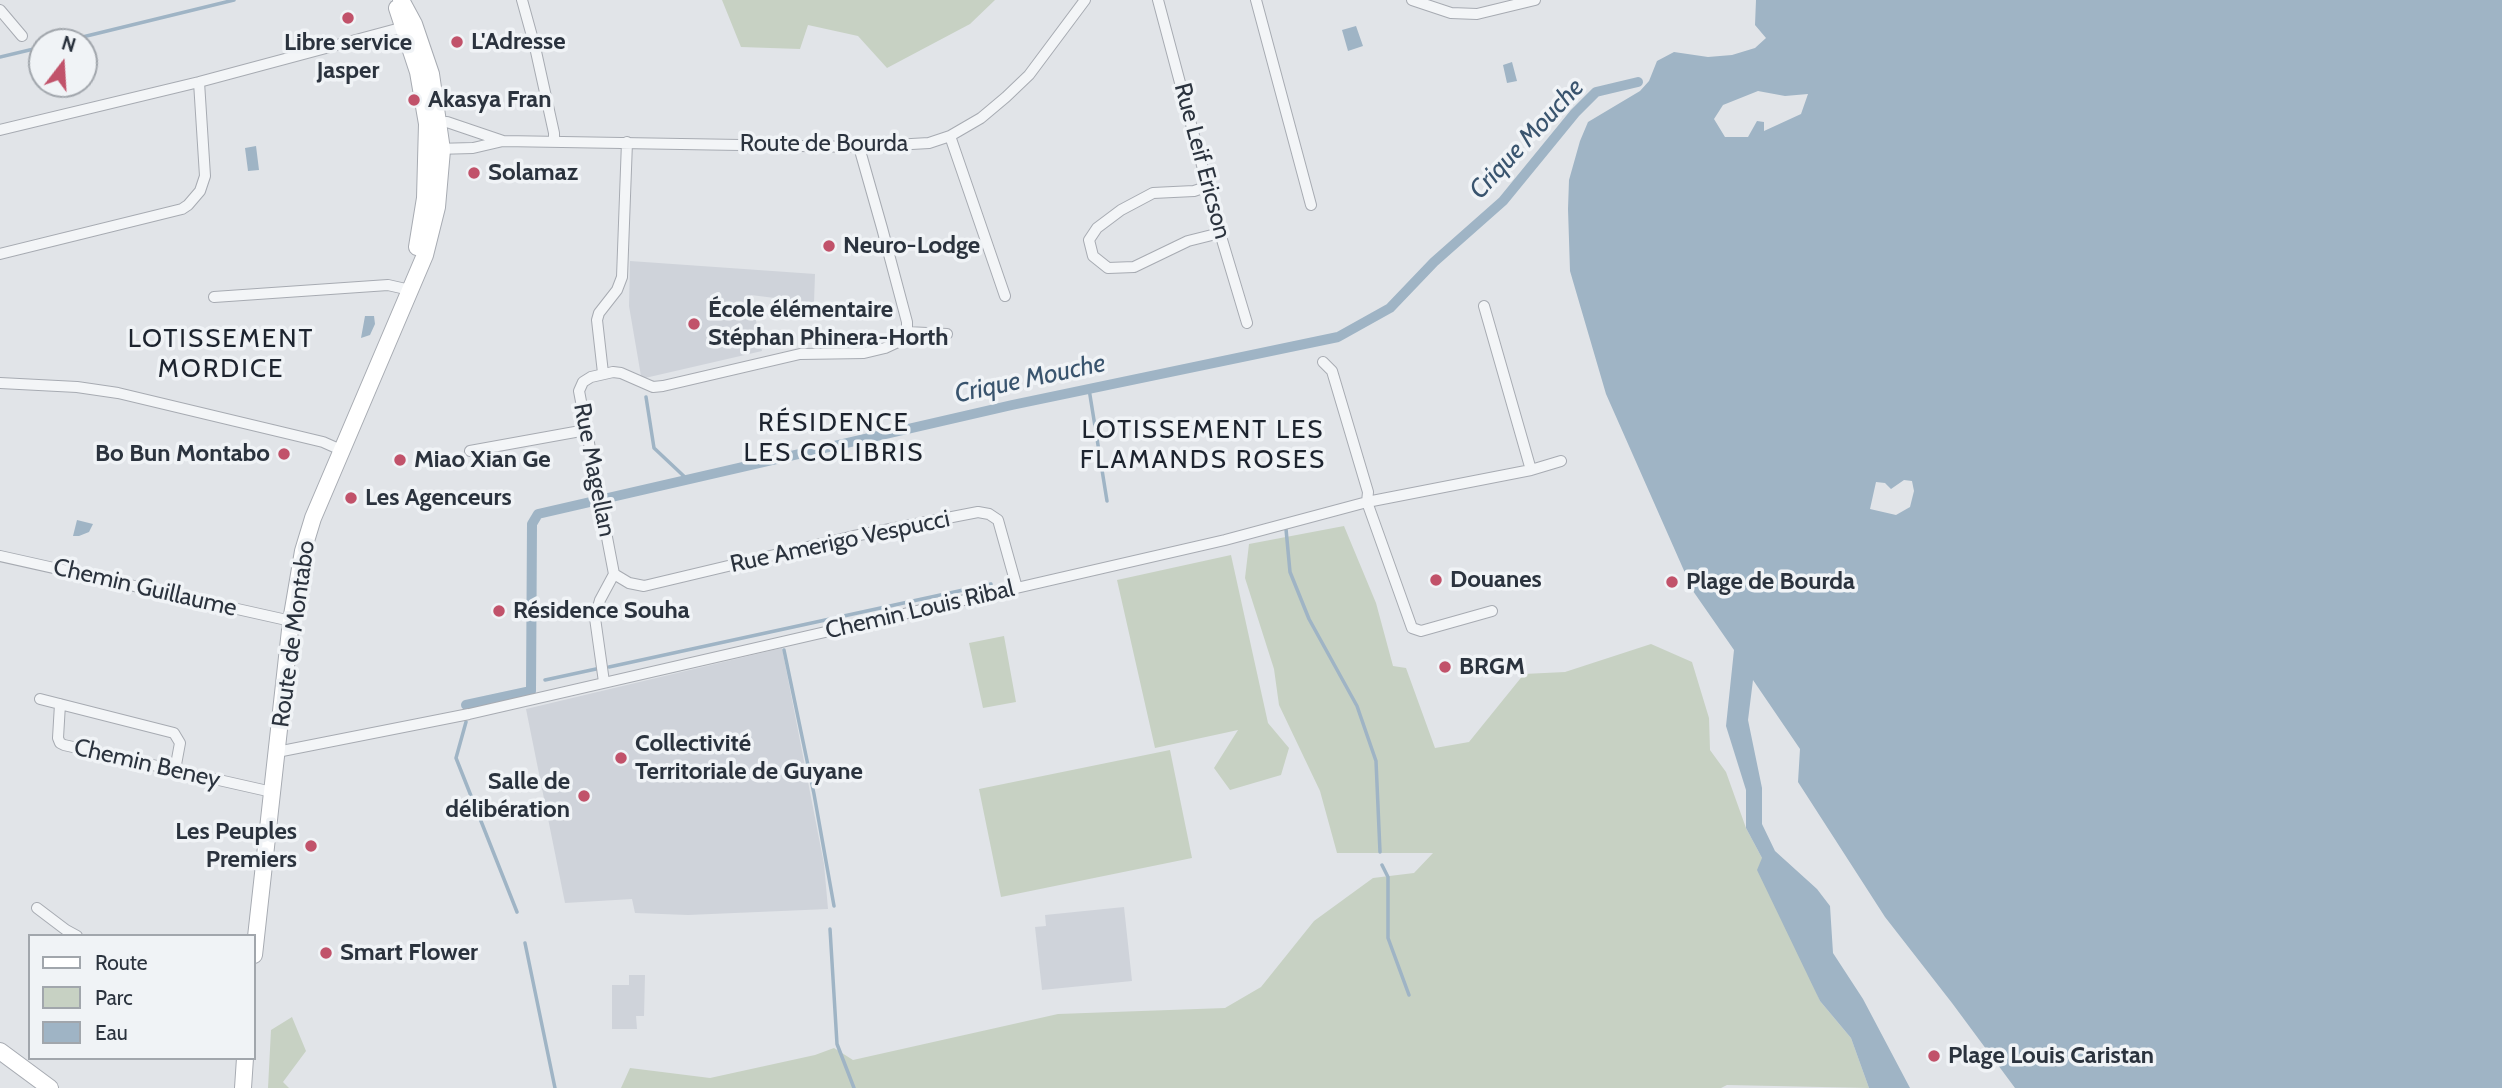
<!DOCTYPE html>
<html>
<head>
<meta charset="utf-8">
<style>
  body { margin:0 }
  #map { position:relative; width:2502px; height:1088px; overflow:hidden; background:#e1e4e8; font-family:Cabin,sans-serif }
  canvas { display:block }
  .legend { position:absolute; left:28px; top:934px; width:228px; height:126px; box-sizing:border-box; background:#f0f3f6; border:2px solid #a1a6ac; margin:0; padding:9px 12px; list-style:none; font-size:21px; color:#2b333e }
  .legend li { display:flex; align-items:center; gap:14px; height:35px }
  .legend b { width:35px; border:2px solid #a1a6ac }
  .north { position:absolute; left:28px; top:28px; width:70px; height:70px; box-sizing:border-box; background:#f0f3f6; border:2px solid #a1a6ac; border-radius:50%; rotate:17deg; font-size:19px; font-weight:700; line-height:28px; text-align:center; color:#2b333e }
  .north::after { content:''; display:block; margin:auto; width:24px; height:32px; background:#c1526a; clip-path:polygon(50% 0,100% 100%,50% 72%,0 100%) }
</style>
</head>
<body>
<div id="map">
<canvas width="2502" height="1088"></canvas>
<ul class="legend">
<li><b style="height:9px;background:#fff"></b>Route</li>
<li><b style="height:19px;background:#c7d1c3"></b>Parc</li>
<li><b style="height:19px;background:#9fb4c5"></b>Eau</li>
</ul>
<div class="north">N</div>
</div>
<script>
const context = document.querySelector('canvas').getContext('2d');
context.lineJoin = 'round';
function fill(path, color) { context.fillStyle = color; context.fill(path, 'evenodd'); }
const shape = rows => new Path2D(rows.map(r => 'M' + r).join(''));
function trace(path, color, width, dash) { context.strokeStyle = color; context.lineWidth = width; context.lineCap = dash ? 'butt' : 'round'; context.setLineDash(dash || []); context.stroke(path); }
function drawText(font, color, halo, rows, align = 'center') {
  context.font = font + ' Cabin,sans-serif'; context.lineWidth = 7; context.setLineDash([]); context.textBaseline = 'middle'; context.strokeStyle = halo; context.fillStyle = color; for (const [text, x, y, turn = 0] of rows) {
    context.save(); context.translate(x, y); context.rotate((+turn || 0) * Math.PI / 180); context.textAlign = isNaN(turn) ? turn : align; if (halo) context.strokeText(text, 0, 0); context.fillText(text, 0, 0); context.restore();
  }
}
const built = shape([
  [630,261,815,274,814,303,751,295,762,351,645,378,641,376,629,306],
  [782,648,824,864,828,909,688,915,635,913,632,899,565,903,526,709],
  [1124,907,1132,981,1042,990,1035,927,1046,926,1045,915],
  [629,975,645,975,644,1016,636,1016,637,1029,612,1029,612,985,629,985]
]);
const green = shape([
  [722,0,995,0,970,24,887,68,858,36,808,25,800,49,741,47],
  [1344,526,1376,603,1393,666,1406,668,1435,748,1469,742,1524,674,1565,672,1651,644,1692,662,1709,718,1710,750,1726,772,1746,828,1762,858,1820,1001,1851,1038,1869,1088,1727,1085,1721,1088,621,1088,630,1068,710,1078,815,1055,834,1048,853,1060,1058,1014,1225,1008,1261,987,1314,921,1373,878,1414,873,1433,853,1337,853,1320,791,1279,705,1274,669,1245,578,1249,544],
  [1231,555,1268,723,1289,748,1281,775,1230,790,1214,768,1238,730,1155,748,1117,580],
  [1004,636,1016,702,983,708,969,643],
  [1170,750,1192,858,1001,897,979,789],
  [292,1017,306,1051,283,1082,289,1088,268,1088,271,1030]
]);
const water = shape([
  [1756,0,2502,0,2502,1088,2015,1088,1952,1003,1885,917,1798,782,1800,749,1753,680,1748,720,1762,788,1762,824,1775,851,1817,889,1830,906,1833,953,1863,999,1910,1088,1869,1088,1851,1038,1820,1001,1757,870,1762,858,1746,828,1746,790,1726,726,1734,650,1693,591,1606,394,1570,271,1568,209,1569,180,1580,141,1588,122,1640,91,1649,81,1657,61,1674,52,1708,57,1732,55,1755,48,1766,38,1755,25],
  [1758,91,1785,96,1808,94,1801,114,1764,131,1764,122,1757,121,1748,137,1725,137,1714,119,1723,105],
  [1904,480,1912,481,1914,491,1910,507,1896,515,1870,509,1876,482,1885,483,1891,489],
  [1356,26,1363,46,1348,51,1342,30],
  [1512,62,1517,81,1507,83,1503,65],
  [256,146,259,170,248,171,245,148],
  [365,316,374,316,375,324,370,335,361,338],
  [77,520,93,524,89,532,79,536,73,536]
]);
const stream = shape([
  [62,42,234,0],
  [0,57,42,47],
  [1089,389,1107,501],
  [646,397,654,448,688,480],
  [1286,529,1290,572,1309,619,1357,706,1376,761,1380,852],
  [784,650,814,794,834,906],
  [609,667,991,584],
  [545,680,596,669],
  [466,722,456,758,517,912],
  [1382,865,1388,877,1388,938,1409,995],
  [830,929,837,1044,854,1088],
  [525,943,555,1088]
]);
const canal = shape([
  [466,705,531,691,532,524,538,514,1012,405,1338,337,1390,308,1434,262,1503,201,1575,113,1596,92,1638,82]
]);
const minor = shape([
  [522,0,535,47,554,133,554,142],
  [1158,0,1220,233,1247,323],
  [1256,0,1311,205],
  [1412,0,1451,13,1477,14,1535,0],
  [0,10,22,36],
  [432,123,447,122,503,141],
  [0,130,199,82,408,26],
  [950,136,1005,296],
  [859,147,882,228,907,322,907,332],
  [435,149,473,148,503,141,859,147,929,143,950,136,981,118,1006,97,1029,75,1085,0],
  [1209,186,1194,191,1153,193,1121,210,1097,228,1089,240,1093,256,1108,268,1134,267,1188,241,1220,233],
  [0,254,182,209,188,205,200,191,205,176,199,82],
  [214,297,388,285,410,290],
  [1484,306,1531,470],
  [1323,362,1332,371,1368,492,1367,502,1412,628,1421,631,1492,611],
  [603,373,597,320,599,313,617,290,622,277,627,142],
  [0,383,77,387,118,393,323,442,341,450],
  [470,451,586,430],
  [0,556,291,621],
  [614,574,629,583,644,586,854,536,978,512,989,514,998,520,1017,588],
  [604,682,595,618,600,600,614,574,579,391,583,382,591,377,613,372,621,373,653,387,663,386,800,354,864,353,885,348,900,341,907,332,947,334],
  [40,699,174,733,180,743,175,770],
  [60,704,58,738,60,743,64,745,272,792],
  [277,752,469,714,1225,540,1367,502,1531,470,1561,461],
  [37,908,66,930,77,936]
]);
const secondary = shape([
  [397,8,418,72,427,124,425,198,417,247],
  [254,955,291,621,303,551,313,518,425,255,437,207,442,150,431,74,414,24,401,0],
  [0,1051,50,1088],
  [243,1088,245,1058]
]);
const markers = [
  [348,18,7,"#c1526a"],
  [457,42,7,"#c1526a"],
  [414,100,7,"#c1526a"],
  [474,173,7,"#c1526a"],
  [829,246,7,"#c1526a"],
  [694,324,7,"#c1526a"],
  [284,454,7,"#c1526a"],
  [400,460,7,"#c1526a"],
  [351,498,7,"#c1526a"],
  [1436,580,7,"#c1526a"],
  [1672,582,7,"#c1526a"],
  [499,611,7,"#c1526a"],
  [1445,667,7,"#c1526a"],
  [621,758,7,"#c1526a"],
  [584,796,7,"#c1526a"],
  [311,846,7,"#c1526a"],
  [326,953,7,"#c1526a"],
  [1934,1056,7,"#c1526a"]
];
const poiNames = [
  ["L'Adresse",471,42],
  ["Libre service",348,43,"center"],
  ["Jasper",348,71,"center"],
  ["Akasya Fran",428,100],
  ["Solamaz",488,173],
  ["Neuro-Lodge",843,246],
  ["École élémentaire",708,310],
  ["Stéphan Phinera-Horth",708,338],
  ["Bo Bun Montabo",270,454,"right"],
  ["Miao Xian Ge",414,460],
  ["Les Agenceurs",365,498],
  ["Douanes",1450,580],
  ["Plage de Bourda",1686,582],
  ["Résidence Souha",513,611],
  ["BRGM",1459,667],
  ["Collectivité",635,744],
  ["Territoriale de Guyane",635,772],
  ["Salle de",570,782,"right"],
  ["délibération",570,810,"right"],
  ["Les Peuples",297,832,"right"],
  ["Premiers",297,860,"right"],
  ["Smart Flower",340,953],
  ["Plage Louis Caristan",1948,1056]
];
const streetNames = [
  ["Route de Bourda",824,144],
  ["Rue Leif Ericson",1202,161,75],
  ["Rue Magellan",594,470,79],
  ["Rue Amerigo Vespucci",840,542,-12],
  ["Chemin Guillaume",145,588,13],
  ["Chemin Louis Ribal",920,610,-13],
  ["Route de Montabo",294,634,-82],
  ["Chemin Beney",147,764,13]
];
const waterNames = [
  ["Crique Mouche",1527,139,-47],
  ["Crique Mouche",1030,379,-12]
];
const neighbourhoodNames = [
  ["LOTISSEMENT",221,339],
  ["MORDICE",221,369],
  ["RÉSIDENCE",834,423],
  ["LES COLIBRIS",834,453],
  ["LOTISSEMENT LES",1203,430],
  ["FLAMANDS ROSES",1203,460]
];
fill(built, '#cfd3da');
fill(green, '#c7d1c3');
fill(water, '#9fb4c5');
trace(stream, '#9fb4c5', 3.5);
trace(canal, '#9fb4c5', 10);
trace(minor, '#a7abb2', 12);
trace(secondary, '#a7abb2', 18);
trace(minor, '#f3f5f7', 10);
trace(secondary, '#fff', 16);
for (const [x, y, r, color] of markers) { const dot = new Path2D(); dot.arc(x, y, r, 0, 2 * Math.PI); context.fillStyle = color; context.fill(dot); trace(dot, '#f0f3f6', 2.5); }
drawText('bold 24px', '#2b333e', '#f0f3f6', poiNames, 'left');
drawText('24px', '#2b333e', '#f0f3f6', streetNames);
drawText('italic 26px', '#39546e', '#f0f3f6', waterNames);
context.letterSpacing = '2px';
drawText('26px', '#1d242f', '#f0f3f6', neighbourhoodNames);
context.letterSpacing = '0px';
</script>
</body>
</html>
